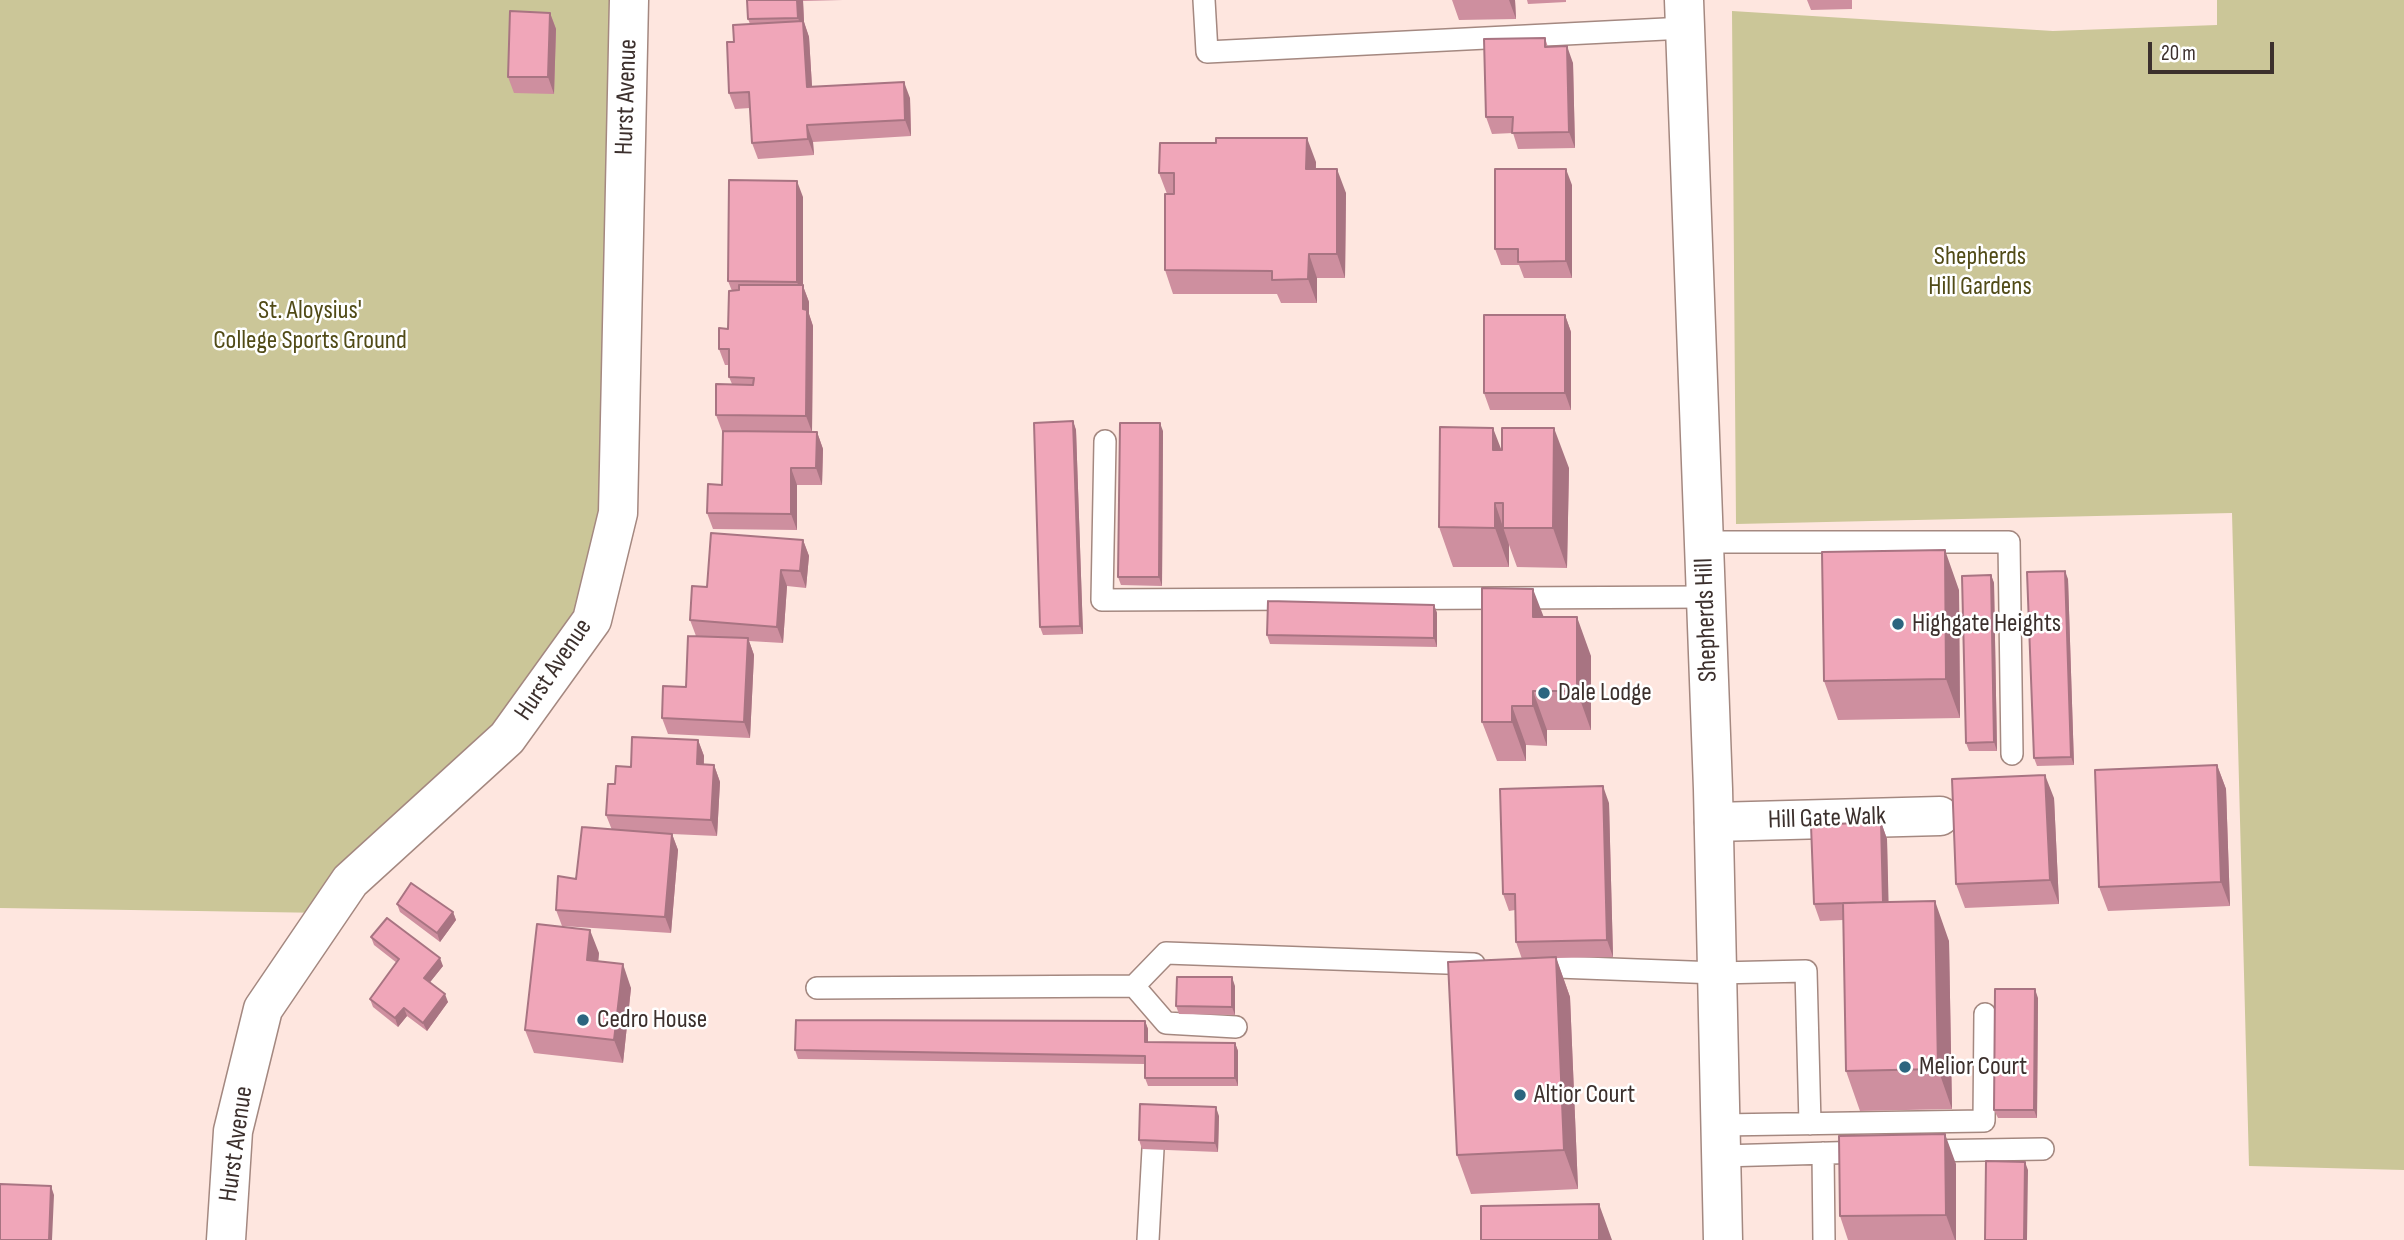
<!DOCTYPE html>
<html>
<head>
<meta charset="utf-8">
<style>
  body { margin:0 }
  #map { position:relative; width:2404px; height:1240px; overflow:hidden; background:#fee6df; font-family:"Sofia Sans Condensed",sans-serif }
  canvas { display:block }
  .scale { position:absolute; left:2148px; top:42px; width:126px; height:32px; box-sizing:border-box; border:4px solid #3c302d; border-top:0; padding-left:9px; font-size:21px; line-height:24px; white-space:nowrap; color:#3c302d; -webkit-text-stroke:5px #fff; paint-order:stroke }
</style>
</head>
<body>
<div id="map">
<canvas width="2404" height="1240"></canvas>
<div class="scale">20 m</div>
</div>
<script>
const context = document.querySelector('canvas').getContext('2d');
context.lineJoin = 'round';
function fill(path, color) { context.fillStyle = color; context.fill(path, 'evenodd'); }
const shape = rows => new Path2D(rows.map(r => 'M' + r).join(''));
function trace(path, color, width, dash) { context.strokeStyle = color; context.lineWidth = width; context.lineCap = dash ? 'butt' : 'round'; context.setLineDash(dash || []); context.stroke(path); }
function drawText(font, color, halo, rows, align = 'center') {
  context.font = font + ' "Sofia Sans Condensed",sans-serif'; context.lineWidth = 5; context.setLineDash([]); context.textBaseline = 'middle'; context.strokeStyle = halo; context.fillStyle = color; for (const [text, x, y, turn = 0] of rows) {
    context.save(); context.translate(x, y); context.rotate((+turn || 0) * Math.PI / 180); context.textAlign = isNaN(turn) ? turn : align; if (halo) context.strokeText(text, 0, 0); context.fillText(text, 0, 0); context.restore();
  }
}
const green = shape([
  [0,0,629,0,622,272,592,620,328,913,0,908],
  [2217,0,2404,0,2404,1170,2249,1166,2232,513,1736,524,1732,11,2053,31,2217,25]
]);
const service = shape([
  [1204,0,1207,52,1685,28],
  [1105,441,1102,600,1705,597],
  [1704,542,2009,542,2012,754],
  [1531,966,1717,973,1806,971,1810,1124],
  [1134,986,1166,1023,1236,1027],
  [817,988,1134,986,1166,953,1474,964],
  [1720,1125,1984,1121,1985,1014],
  [1923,1151,2043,1149],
  [1823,1153,1824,1240],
  [1721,1156,1866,1152],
  [1148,1240,1153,1149]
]);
const minor = shape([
  [1714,822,1940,816],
  [226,1240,233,1131,263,1009,350,881,507,738,592,620,618,513,629,0]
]);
const tertiary = shape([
  [1684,0,1713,789,1723,1240]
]);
const wall = shape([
  [747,0,843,0,803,1,804,22,809,37,812,87,910,98,911,136,813,142,814,155,758,159,752,143,750,108,735,109,729,93,734,42,750,24,748,19],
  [1452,0,1515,0,1516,19,1459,20],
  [1527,0,1566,0,1566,2,1528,4],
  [1807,0,1852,0,1852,9,1811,10],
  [550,13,556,29,554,94,514,93,508,77],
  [1545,38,1548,47,1573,63,1575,148,1518,149,1513,133,1492,134,1486,117],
  [1316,162,1316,169,1346,193,1345,278,1317,278,1317,303,1281,303,1277,294,1173,294,1165,270,1167,194,1159,173],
  [1572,185,1572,278,1524,278,1519,265,1501,265,1495,249],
  [803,197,803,286,809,302,809,314,813,326,812,432,817,432,823,449,822,485,797,485,797,530,713,529,707,513,722,485,723,431,722,431,716,415,732,384,729,377,729,365,725,365,719,349,728,329,732,291,728,281],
  [1565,315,1571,332,1571,410,1490,410,1484,393],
  [1073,421,1076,430,1083,634,1043,635,1040,627],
  [1163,431,1162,586,1121,585,1118,577],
  [1502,450,1569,468,1567,568,1517,567,1509,545,1509,567,1453,567,1439,527],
  [803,540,809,556,806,588,787,586,783,643,749,641,754,655,750,738,668,734,662,718,686,687,696,636,690,620,707,587],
  [1991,575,1994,583,1997,751,1969,751,1966,743],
  [2068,579,2074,765,2037,766,2034,758],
  [1959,590,1960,718,1838,720,1824,681],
  [1434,605,1437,613,1437,647,1270,644,1267,635],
  [1544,617,1591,656,1591,730,1547,730,1547,746,1526,745,1526,761,1497,761,1482,722],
  [698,740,704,756,704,765,714,765,720,782,717,836,672,834,678,850,671,933,562,926,556,910,576,879,612,830,606,815,631,767],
  [2217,765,2226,789,2230,906,2108,911,2099,887],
  [2054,798,2059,904,1965,908,1956,884],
  [1609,803,1613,957,1556,958,1570,997,1578,1189,1471,1194,1457,1155,1522,959,1516,942,1515,910,1509,911,1503,894],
  [1881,822,1887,839,1888,902,1949,941,1952,1109,1860,1111,1846,1071,1843,920,1820,921,1814,904],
  [397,904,453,912,456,920,440,942,400,912],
  [371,937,443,966,430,982,448,1002,427,1031,407,1016,398,1027,373,1007,370,999,397,963,374,945],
  [599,953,598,962,631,988,623,1063,534,1053,525,1030],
  [1235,986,1235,1015,1179,1014,1176,1006],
  [2038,998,2037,1118,1998,1118,1994,1110],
  [1145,1021,1148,1029,1148,1042,1235,1043,1238,1051,1238,1086,1148,1086,1145,1078,1145,1064,798,1059,795,1050],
  [1219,1116,1218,1152,1142,1149,1139,1140],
  [1956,1164,1956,1240,1848,1240,1840,1216]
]);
const shadedWall = shape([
  [797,0,803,0,804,22,809,37,813,103,807,87,804,34,798,18],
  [1509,0,1515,0,1516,19],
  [550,13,556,29,554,94,548,77],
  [1567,46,1573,63,1575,148,1569,132],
  [904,82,910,98,911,136,905,120],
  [807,125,813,142,814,155,808,139],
  [1307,138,1316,162,1315,193,1306,169],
  [1337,169,1346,193,1345,278,1337,254],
  [1566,169,1572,185,1572,278,1566,261],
  [797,181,803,197,803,286,809,302,809,314,813,326,812,432,806,416,803,297,797,282],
  [1309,254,1317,278,1317,303,1308,279],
  [1565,315,1571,332,1571,410,1565,393],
  [1073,421,1076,430,1083,634,1080,626],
  [1160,423,1163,431,1162,586,1159,577],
  [1493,428,1508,467,1493,450],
  [1554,428,1569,468,1567,568,1553,528],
  [817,432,823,449,822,485,816,468],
  [791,468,797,485,797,530,791,514],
  [1495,503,1509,545,1509,567,1495,528],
  [803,540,809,556,806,588,800,571],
  [1945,550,1959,590,1960,718,1946,679],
  [781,570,787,586,783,643,777,627],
  [2065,571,2068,579,2074,765,2071,757],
  [1991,575,1994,583,1997,751,1994,742],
  [1533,589,1548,628,1533,617],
  [1434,605,1437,613,1437,647,1434,638],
  [1577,617,1591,656,1591,730,1577,691],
  [748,638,754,655,750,738,744,722],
  [1533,691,1547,730,1547,746,1533,706],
  [1512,706,1526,745,1526,761,1512,722],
  [698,740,704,756,703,781,697,764],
  [714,765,720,782,717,836,711,820],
  [2217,765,2226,789,2230,906,2221,882],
  [2045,775,2054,798,2059,904,2050,880],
  [1603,786,1609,803,1613,957,1607,940],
  [1881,822,1887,839,1889,919,1883,902],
  [672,834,678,850,671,933,665,917],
  [1935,901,1949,941,1952,1109,1938,1069],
  [453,912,456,920,440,942,437,933],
  [590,930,599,953,596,984,587,960],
  [1556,957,1570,997,1578,1189,1564,1150],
  [440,958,443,966,427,986,424,978],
  [623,964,631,988,623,1063,614,1040],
  [1232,977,1235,986,1235,1015,1232,1007],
  [2035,989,2038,998,2037,1118,2034,1110],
  [445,994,448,1002,427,1031,423,1023],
  [404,1008,407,1016,398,1027,395,1018],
  [1145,1021,1148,1029,1148,1051,1145,1042],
  [1235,1043,1238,1051,1238,1086,1235,1078],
  [1216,1107,1219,1116,1218,1152,1215,1143],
  [1945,1134,1956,1164,1956,1240,1955,1240,1946,1215],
  [2025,1162,2028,1170,2027,1240,2024,1240],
  [51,1186,54,1195,52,1240,49,1240],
  [1599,1204,1612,1240,1599,1240]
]);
const building = shape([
  [747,0,797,0,798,18,748,19,747,0],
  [510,11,550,13,548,77,508,77,510,11],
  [803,21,807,87,904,82,905,120,807,125,808,139,752,143,749,92,729,93,727,42,734,42,733,25,803,21],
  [1545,38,1545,47,1567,46,1569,132,1512,133,1513,117,1486,117,1484,39,1545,38],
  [1216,138,1307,138,1306,169,1337,169,1337,254,1309,254,1308,279,1272,280,1272,271,1165,270,1165,194,1174,194,1174,173,1159,173,1160,143,1216,143,1216,138],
  [1495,169,1566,169,1566,261,1518,262,1518,249,1495,249,1495,169],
  [729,180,797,181,797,282,728,281,729,180],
  [739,285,803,285,803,309,807,310,806,416,716,415,716,384,753,385,754,378,729,377,729,349,719,349,719,328,728,329,729,291,739,290,739,285],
  [1484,315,1565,315,1565,393,1484,393,1484,315],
  [1073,421,1080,626,1040,627,1034,423,1073,421],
  [1120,423,1160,423,1159,577,1118,577,1120,423],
  [1440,427,1493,428,1493,450,1502,450,1502,428,1554,428,1553,528,1503,528,1503,503,1495,503,1495,528,1439,527,1440,427],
  [723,431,817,432,816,468,791,468,791,514,707,513,708,484,722,485,723,431],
  [711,533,803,540,800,571,781,570,777,627,690,620,692,586,707,587,711,533],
  [1945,550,1946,679,1824,681,1822,552,1945,550],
  [2065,571,2071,757,2034,758,2027,572,2065,571],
  [1991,575,1994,742,1966,743,1962,576,1991,575],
  [1482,588,1533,589,1533,617,1577,617,1577,691,1533,691,1533,706,1512,706,1512,722,1482,722,1482,588],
  [1268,601,1434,605,1434,638,1267,635,1268,601],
  [688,636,748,638,744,722,662,718,663,686,686,687,688,636],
  [632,737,698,740,697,764,714,765,711,820,606,815,608,784,615,784,616,766,631,767,632,737],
  [2217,765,2221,882,2099,887,2095,770,2217,765],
  [2045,775,2050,880,1956,884,1952,779,2045,775],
  [1603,786,1607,940,1516,942,1515,894,1503,894,1500,789,1603,786],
  [1881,822,1883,902,1814,904,1811,825,1881,822],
  [582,827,672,834,665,917,556,910,558,876,576,879,582,827],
  [411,883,453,912,437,933,397,904,411,883],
  [1935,901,1938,1069,1846,1071,1843,903,1935,901],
  [387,918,440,958,424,978,445,994,423,1023,404,1008,395,1018,370,999,399,959,371,937,387,918],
  [537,924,590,930,587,960,623,964,614,1040,525,1030,537,924],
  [1556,957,1564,1150,1457,1155,1448,962,1556,957],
  [1177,977,1232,977,1232,1007,1176,1006,1177,977],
  [1995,989,2035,989,2034,1110,1994,1110,1995,989],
  [796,1020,1145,1021,1145,1042,1235,1043,1235,1078,1145,1078,1145,1056,795,1050,796,1020],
  [1140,1104,1216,1107,1215,1143,1139,1140,1140,1104],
  [1945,1134,1946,1215,1840,1216,1839,1136,1945,1134],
  [1986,1161,2025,1162,2024,1240,1985,1240,1986,1161],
  [0,1184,51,1186,49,1240,0,1240,0,1184],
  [1599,1204,1599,1240,1481,1240,1481,1206,1599,1204]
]);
const markers = [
  [1898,624,7,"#2c657f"],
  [1544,693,7,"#2c657f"],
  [583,1020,7,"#2c657f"],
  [1905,1067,7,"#2c657f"],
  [1520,1095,7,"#2c657f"]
];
const streetNames = [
  ["Hurst Avenue",627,97,-88],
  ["Shepherds Hill",1707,620,-92],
  ["Hurst Avenue",554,670,-56],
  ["Hill Gate Walk",1827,819,-2],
  ["Hurst Avenue",237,1144,-82]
];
const parkNames = [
  ["Shepherds",1980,257],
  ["Hill Gardens",1980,287],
  ["St. Aloysius'",310,311],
  ["College Sports Ground",310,341]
];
const poiNames = [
  ["Highgate Heights",1912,624],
  ["Dale Lodge",1558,693],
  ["Cedro House",597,1020],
  ["Melior Court",1919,1067],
  ["Altior Court",1534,1095]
];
fill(green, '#cbc698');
trace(service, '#a48880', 24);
trace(minor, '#a48880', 41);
trace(tertiary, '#a48880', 41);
trace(service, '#fff', 21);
trace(minor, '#fff', 38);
trace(tertiary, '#fff', 38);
fill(wall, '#ce8f9f');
fill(shadedWall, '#a87482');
fill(building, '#f0a6b9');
trace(building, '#a87482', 2);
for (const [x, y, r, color] of markers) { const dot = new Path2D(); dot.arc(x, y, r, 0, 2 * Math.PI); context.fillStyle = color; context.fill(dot); trace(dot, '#fff', 2.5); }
drawText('26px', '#3c302d', '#fff', streetNames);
drawText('26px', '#514b17', '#fff', parkNames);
drawText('26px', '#3c302d', '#fff', poiNames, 'left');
</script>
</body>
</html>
